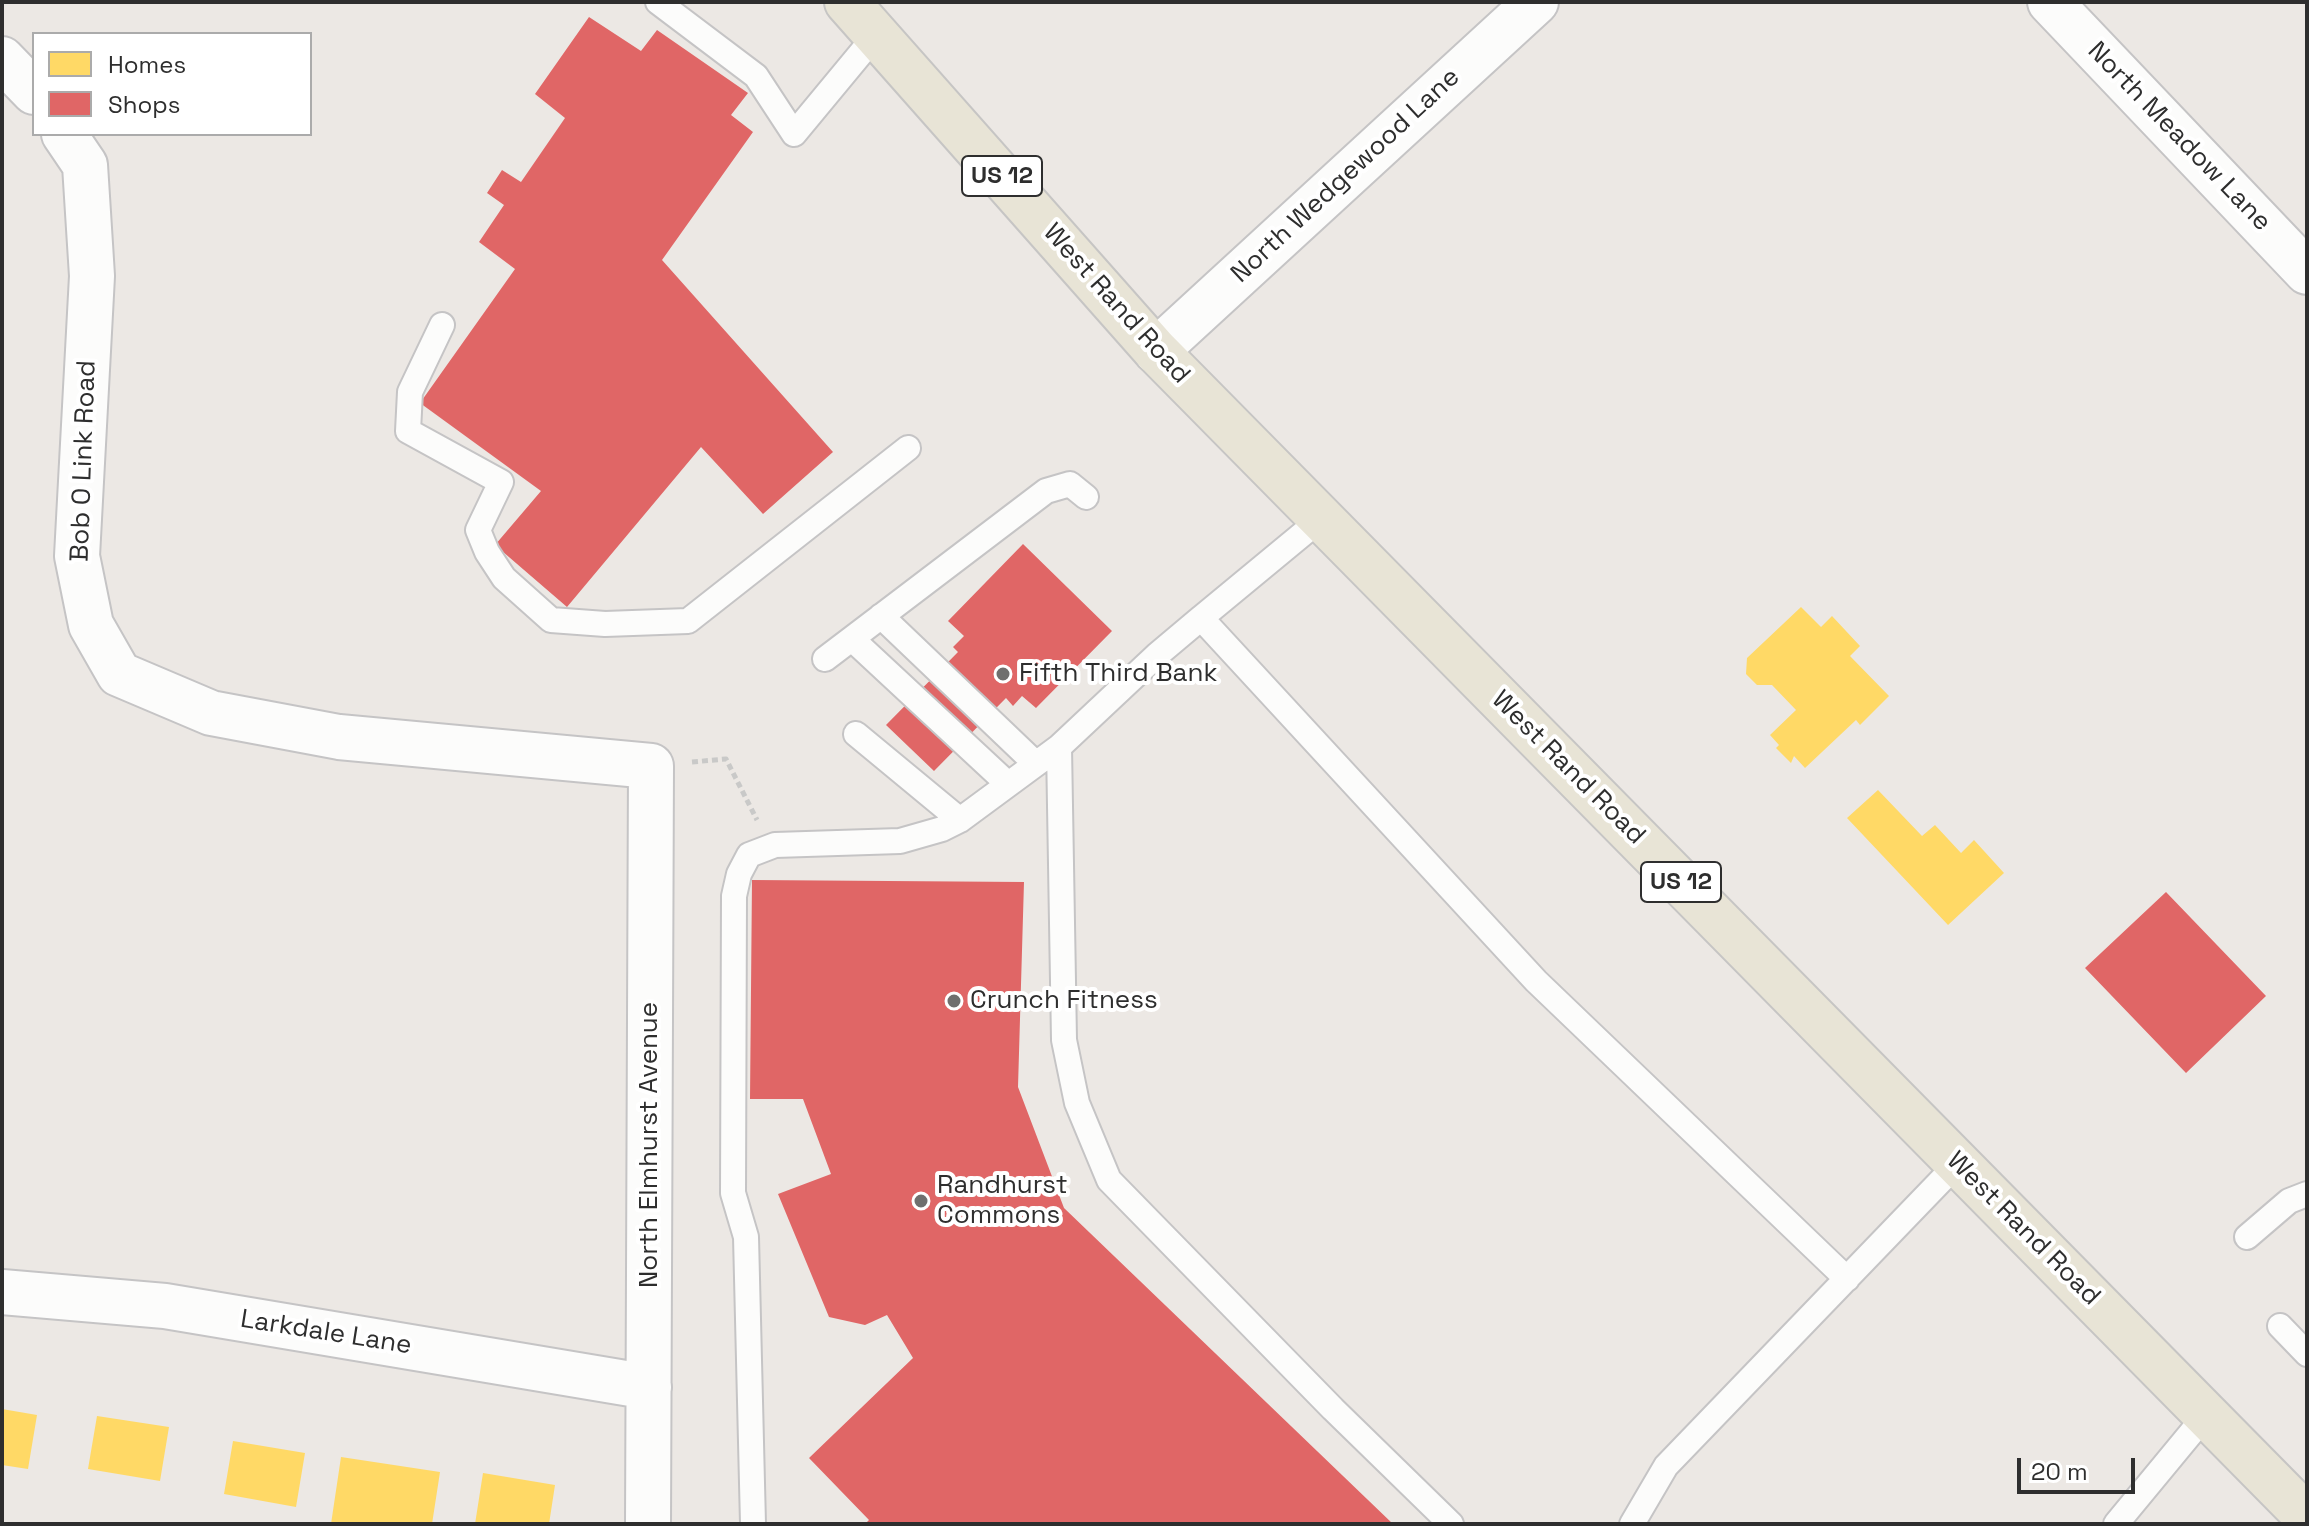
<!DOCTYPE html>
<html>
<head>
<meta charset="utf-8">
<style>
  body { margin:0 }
  #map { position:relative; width:2309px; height:1526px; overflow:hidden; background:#ece8e4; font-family:"Space Grotesk",sans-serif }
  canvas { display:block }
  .frame { position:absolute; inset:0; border:4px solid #2e2e2e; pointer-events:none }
  .legend { position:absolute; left:32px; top:32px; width:280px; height:104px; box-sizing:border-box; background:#fff; border:2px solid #ababab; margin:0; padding:10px 14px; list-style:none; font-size:24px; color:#2e2e2e }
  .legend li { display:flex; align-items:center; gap:16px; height:40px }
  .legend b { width:40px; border:2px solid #ababab }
  .scale { position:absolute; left:2017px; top:1458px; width:118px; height:36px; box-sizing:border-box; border:4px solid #2e2e2e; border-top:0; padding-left:10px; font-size:24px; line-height:28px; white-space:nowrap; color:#2e2e2e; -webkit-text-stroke:6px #fff; paint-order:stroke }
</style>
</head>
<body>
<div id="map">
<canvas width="2309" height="1526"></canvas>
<div class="frame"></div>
<ul class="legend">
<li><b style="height:22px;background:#ffd966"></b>Homes</li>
<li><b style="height:22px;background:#e06666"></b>Shops</li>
</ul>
<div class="scale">20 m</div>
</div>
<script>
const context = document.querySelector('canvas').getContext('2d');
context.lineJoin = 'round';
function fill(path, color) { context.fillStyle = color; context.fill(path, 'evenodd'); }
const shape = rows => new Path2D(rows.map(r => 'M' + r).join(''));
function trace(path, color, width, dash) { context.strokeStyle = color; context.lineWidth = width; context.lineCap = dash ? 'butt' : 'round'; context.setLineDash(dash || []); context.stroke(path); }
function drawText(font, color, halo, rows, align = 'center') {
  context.font = font + ' "Space Grotesk",sans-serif'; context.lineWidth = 8; context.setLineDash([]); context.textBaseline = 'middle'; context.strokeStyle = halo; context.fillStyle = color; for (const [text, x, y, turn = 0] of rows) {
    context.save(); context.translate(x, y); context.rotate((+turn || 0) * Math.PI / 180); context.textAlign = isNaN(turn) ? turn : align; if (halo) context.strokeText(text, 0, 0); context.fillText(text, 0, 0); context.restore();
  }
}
const homes = shape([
  [1801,607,1821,627,1832,616,1860,646,1850,656,1889,696,1860,725,1856,720,1805,768,1794,756,1791,763,1776,748,1779,745,1770,735,1796,710,1772,685,1757,685,1746,674,1747,658],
  [1878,790,1922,836,1935,825,1961,853,1974,840,2004,873,1948,925,1847,818],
  [2,1409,37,1415,28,1469,2,1465],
  [97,1416,169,1427,160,1481,88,1469],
  [233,1441,305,1453,296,1507,224,1494],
  [341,1457,440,1472,432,1524,331,1524],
  [483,1473,555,1485,549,1524,475,1524]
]);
const shops = shape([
  [589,17,641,51,657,30,748,93,731,115,753,132,662,260,833,452,763,514,701,447,567,607,495,545,541,491,420,403,515,269,479,242,504,205,487,193,502,170,521,182,565,118,535,94],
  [1023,544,1112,631,1036,708,1022,696,1013,706,1006,698,934,771,886,725,958,652,953,647,964,636,948,621],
  [752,880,1024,882,1018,1087,1064,1208,1393,1524,865,1524,869,1520,809,1458,913,1358,887,1315,865,1325,829,1317,778,1194,831,1174,803,1099,750,1099],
  [2166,892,2266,996,2186,1073,2085,968]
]);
const path = shape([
  [692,762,726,759,757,820]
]);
const lane = shape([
  [658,2,756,76,794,134,876,35],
  [442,325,410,392,408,431,501,482,478,530,487,552,504,578,551,620,605,624,688,621,908,448],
  [1322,518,1201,618,1536,981,1847,1279],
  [881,616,1036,764],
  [1201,618,1157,655,1059,747,1064,1040,1077,1103,1109,1180,1333,1409,1451,1524],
  [852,639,1008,784],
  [825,659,1046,491,1070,484,1086,497],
  [856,734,960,820],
  [2247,1237,2289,1201,2307,1194],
  [2280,1326,2307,1354],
  [753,1524,746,1237,733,1193,734,896,739,874,749,855,775,845,900,841,942,829,960,820,1059,747],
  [1632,1524,1666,1466,1958,1163],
  [2116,1524,2206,1415]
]);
const street = shape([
  [2050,2,2307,272],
  [2,59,34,92],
  [64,134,85,165,92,276,77,556,91,625,119,674,211,713,339,737,651,766,648,1524],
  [1156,351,1536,2],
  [2,1292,165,1306,649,1387]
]);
const primary = shape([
  [847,2,1156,351,2307,1517]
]);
const markers = [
  [1003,674,8,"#706f6e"],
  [954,1001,8,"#706f6e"],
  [921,1201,8,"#706f6e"]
];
const shields = [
  [1002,176,80],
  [1681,882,80]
];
const shieldNames = [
  ["US 12",1002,176],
  ["US 12",1681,882]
];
const streetNames = [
  ["North Meadow Lane",2179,137,46],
  ["North Wedgewood Lane",1346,176,-43],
  ["West Rand Road",1116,304,48],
  ["Bob O Link Road",84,461,-88],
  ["West Rand Road",1568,768,45],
  ["North Elmhurst Avenue",650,1145,-90],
  ["West Rand Road",2023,1229,45],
  ["Larkdale Lane",326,1333,9]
];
const poiNames = [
  ["Fifth Third Bank",1019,674],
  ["Crunch Fitness",970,1001],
  ["Randhurst",937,1186],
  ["Commons",937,1216]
];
fill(homes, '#ffd966');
fill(shops, '#e06666');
trace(lane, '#c5c4c5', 28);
trace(street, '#c5c4c5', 48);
trace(primary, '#c6c5c4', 48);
trace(path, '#c9c9c8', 5, [6, 4]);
trace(lane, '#fcfcfb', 24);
trace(street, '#fcfcfb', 44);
trace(primary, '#e8e4d6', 44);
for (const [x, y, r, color] of markers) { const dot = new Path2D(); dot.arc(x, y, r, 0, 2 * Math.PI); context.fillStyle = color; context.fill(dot); trace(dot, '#fff', 3); }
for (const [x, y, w] of shields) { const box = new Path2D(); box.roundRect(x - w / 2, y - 20, w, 40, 6); context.fillStyle = '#fff'; context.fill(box); trace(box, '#2e2e2e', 2); }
drawText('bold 24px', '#2e2e2e', null, shieldNames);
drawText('26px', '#2e2e2e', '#fff', streetNames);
drawText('26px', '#2e2e2e', '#fff', poiNames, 'left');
</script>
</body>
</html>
